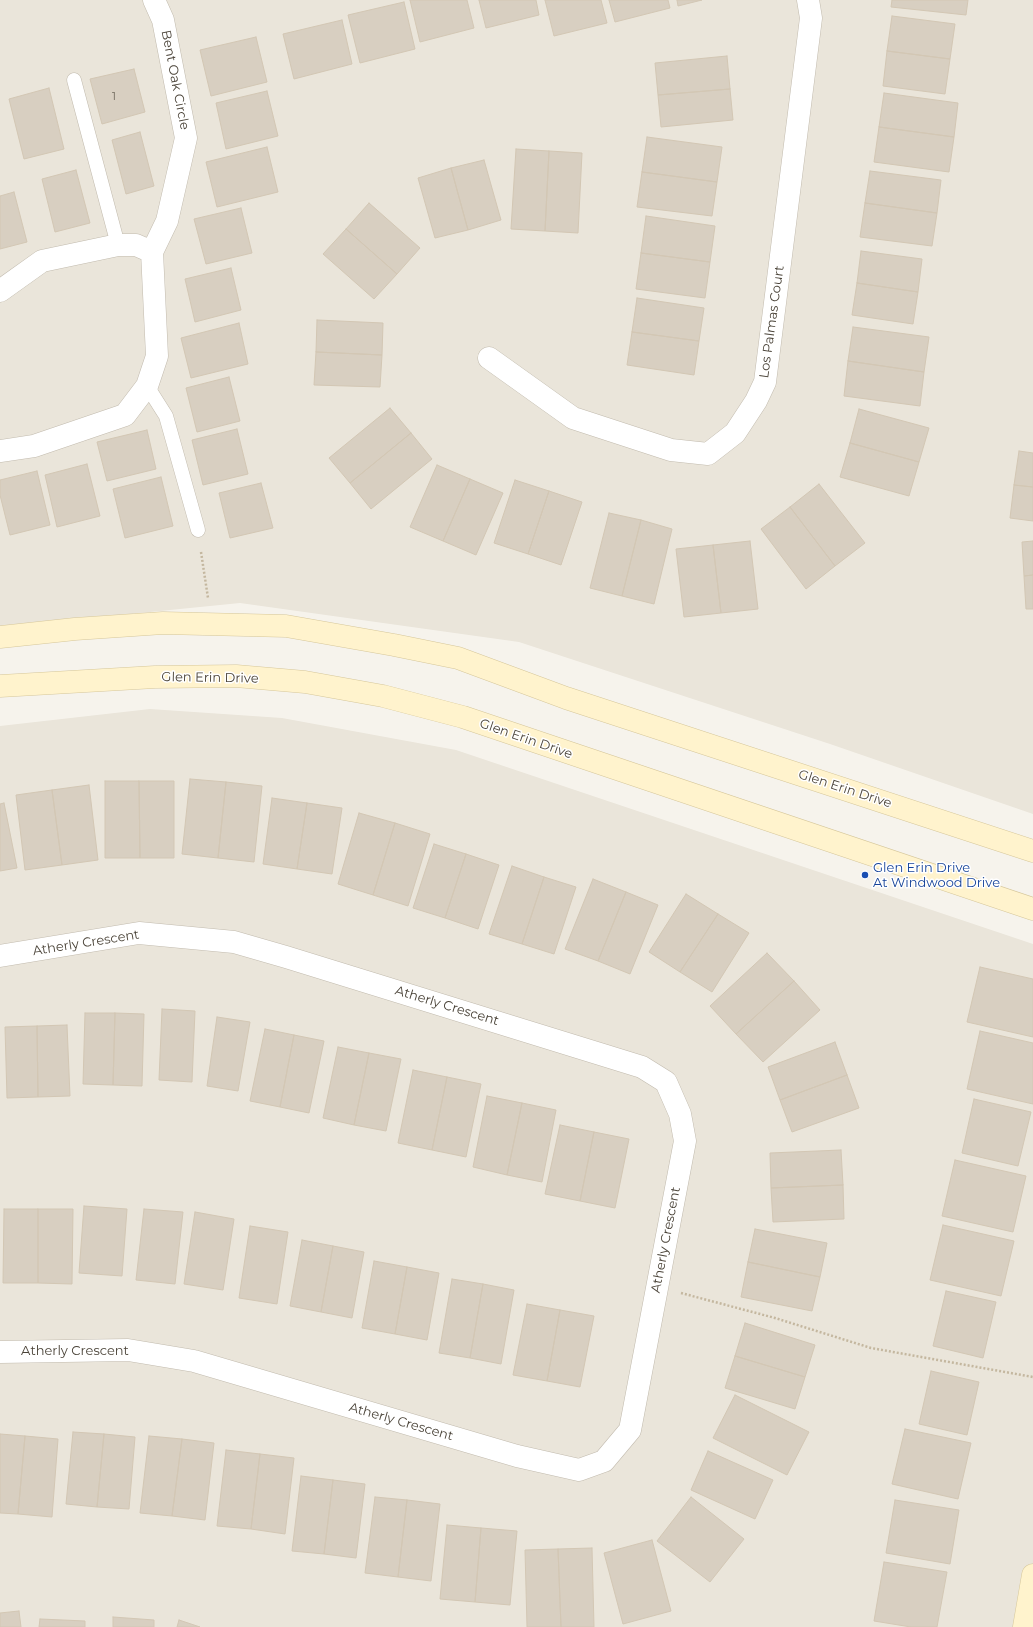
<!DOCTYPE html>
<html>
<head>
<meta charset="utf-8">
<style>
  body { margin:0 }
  canvas { display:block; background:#f6f3ec }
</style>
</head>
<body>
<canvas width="1033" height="1627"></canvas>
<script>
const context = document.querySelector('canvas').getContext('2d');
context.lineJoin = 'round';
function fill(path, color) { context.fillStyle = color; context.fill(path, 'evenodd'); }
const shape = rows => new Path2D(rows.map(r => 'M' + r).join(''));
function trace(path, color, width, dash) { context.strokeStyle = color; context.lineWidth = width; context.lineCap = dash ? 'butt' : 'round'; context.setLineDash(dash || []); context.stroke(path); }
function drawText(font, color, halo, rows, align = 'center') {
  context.font = font + ' Montserrat,sans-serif'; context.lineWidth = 3; context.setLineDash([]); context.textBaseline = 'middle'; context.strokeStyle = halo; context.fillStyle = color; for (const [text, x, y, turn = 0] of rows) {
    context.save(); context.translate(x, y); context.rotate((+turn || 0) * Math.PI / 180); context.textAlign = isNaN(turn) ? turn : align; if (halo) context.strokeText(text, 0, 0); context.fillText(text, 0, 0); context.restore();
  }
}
const residential = shape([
  [0,0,1033,0,1033,814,830,744,519,642,240,603,0,627],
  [150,709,282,718,456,750,1033,944,1033,1627,0,1627,0,726]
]);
const building = shape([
  [410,0,467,0,474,28,420,42,410,0],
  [479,0,536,0,539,15,486,28,479,0],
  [545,0,601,0,607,23,554,36,545,0],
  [609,0,668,0,670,8,615,22,609,0],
  [677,0,702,0,678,6,677,0],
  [892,0,968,0,966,15,891,7,892,0],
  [404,2,415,49,360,63,348,15,404,2],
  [892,16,955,24,950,59,887,51,892,16],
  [342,20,352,64,294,79,283,34,342,20],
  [256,37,267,82,211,96,200,50,256,37],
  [887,51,950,59,945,94,883,86,887,51],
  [727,56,730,89,658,95,655,63,727,56],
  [134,69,145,112,102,124,90,79,134,69],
  [49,88,64,149,24,159,9,99,49,88],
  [730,89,733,120,661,127,658,95,730,89],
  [267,91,278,136,226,149,216,103,267,91],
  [884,93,958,103,954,137,879,127,884,93],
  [879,127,954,137,949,172,874,162,879,127],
  [140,132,154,186,126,194,112,140,140,132],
  [647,137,722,147,717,182,642,172,647,137],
  [267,147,278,192,217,207,206,162,267,147],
  [516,149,549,151,545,231,511,229,516,149],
  [549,151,582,153,578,233,545,231,549,151],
  [484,160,501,220,468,230,451,168,484,160],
  [451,168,468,230,435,238,418,178,451,168],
  [76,170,90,223,55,232,42,179,76,170],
  [870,171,941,180,937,213,865,203,870,171],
  [642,172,717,182,712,216,637,207,642,172],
  [14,192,27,242,0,249,0,196,14,192],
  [369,203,420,248,397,274,346,229,369,203],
  [865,203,937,213,932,246,860,237,865,203],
  [241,208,252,253,206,264,194,219,241,208],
  [646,216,715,226,710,262,641,253,646,216],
  [346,229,397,274,374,299,323,254,346,229],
  [861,251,922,259,918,292,857,283,861,251],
  [641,253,710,262,705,298,636,289,641,253],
  [231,268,241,310,195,322,185,279,231,268],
  [857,283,918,292,913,324,852,315,857,283],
  [637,298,704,308,699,341,632,332,637,298],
  [317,320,383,323,382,355,316,352,317,320],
  [239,323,248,364,191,378,181,338,239,323],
  [853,327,929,337,924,372,848,361,853,327],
  [632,332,699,341,694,375,627,365,632,332],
  [316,352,382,355,380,387,314,385,316,352],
  [848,361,924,372,920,406,844,396,848,361],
  [229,377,240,421,197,432,186,388,229,377],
  [390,408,411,433,350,483,329,458,390,408],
  [859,409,929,428,919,462,850,443,859,409],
  [237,429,248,474,203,485,192,440,237,429],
  [147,430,156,469,107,481,97,442,147,430],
  [411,433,432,459,371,509,350,483,411,433],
  [850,443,919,462,909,496,840,477,850,443],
  [1019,451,1033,453,1033,487,1014,485,1019,451],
  [87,464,100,516,57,527,45,475,87,464],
  [437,465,470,479,443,541,410,527,437,465],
  [37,471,50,525,10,535,0,495,0,480,37,471],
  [161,477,173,526,125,538,113,489,161,477],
  [470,479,503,493,476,555,443,541,470,479],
  [515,480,549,491,528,554,494,543,515,480],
  [261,483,273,528,230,538,219,493,261,483],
  [819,484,865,543,835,566,790,507,819,484],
  [1014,485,1033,487,1033,521,1010,518,1014,485],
  [549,491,582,502,561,565,528,554,549,491],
  [790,507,835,566,806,589,761,529,790,507],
  [609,513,641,520,622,596,590,588,609,513],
  [641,520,672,529,654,604,622,596,641,520],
  [750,541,758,609,721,613,713,545,750,541],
  [1033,541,1033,575,1024,576,1022,542,1033,541],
  [713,545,721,613,684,617,676,549,713,545],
  [1033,575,1033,609,1026,609,1024,576,1033,575],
  [190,779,226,782,218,858,182,854,190,779],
  [105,781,139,781,140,858,105,858,105,781],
  [139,781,174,781,174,858,140,858,139,781],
  [226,782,262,786,254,862,218,858,226,782],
  [89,785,98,860,62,865,52,790,89,785],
  [52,790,62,865,25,870,16,795,52,790],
  [272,798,307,803,297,869,263,864,272,798],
  [4,803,17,868,0,871,0,804,4,803],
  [307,803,342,808,332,874,297,869,307,803],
  [359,813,395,823,373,895,338,884,359,813],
  [395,823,430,834,408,906,373,895,395,823],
  [434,844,466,854,445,918,413,908,434,844],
  [466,854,499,865,478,929,445,918,466,854],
  [512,866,544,877,522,944,489,934,512,866],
  [544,877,576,887,554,954,522,944,544,877],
  [593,879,626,892,598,961,565,949,593,879],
  [626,892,658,905,630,974,598,961,626,892],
  [686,894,718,914,680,972,649,952,686,894],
  [718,914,749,933,712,992,680,972,718,914],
  [767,953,794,981,736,1034,710,1006,767,953],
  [980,967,1033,979,1033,1037,967,1022,980,967],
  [794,981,820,1010,763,1062,736,1034,794,981],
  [162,1009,195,1011,192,1082,159,1080,162,1009],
  [85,1013,115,1013,113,1085,83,1084,85,1013],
  [115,1013,144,1014,142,1086,113,1085,115,1013],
  [217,1017,250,1022,238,1091,207,1086,217,1017],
  [67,1025,70,1096,38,1097,37,1026,67,1025],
  [37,1026,38,1097,7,1098,5,1027,37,1026],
  [265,1029,294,1035,280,1107,250,1101,265,1029],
  [980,1031,1033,1043,1033,1104,967,1089,980,1031],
  [294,1035,324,1041,309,1113,280,1107,294,1035],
  [835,1042,847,1075,780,1100,768,1067,835,1042],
  [338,1047,369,1053,354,1125,323,1118,338,1047],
  [369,1053,401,1059,386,1131,354,1125,369,1053],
  [413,1070,447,1077,432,1150,398,1143,413,1070],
  [847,1075,859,1108,792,1132,780,1100,847,1075],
  [447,1077,481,1084,466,1157,432,1150,447,1077],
  [487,1096,522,1103,507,1175,473,1167,487,1096],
  [974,1099,1031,1112,1018,1166,962,1153,974,1099],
  [522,1103,556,1110,542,1182,507,1175,522,1103],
  [560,1125,594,1132,580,1201,545,1194,560,1125],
  [594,1132,629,1139,615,1208,580,1201,594,1132],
  [841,1150,843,1185,771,1188,770,1153,841,1150],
  [955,1160,1026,1176,1013,1232,942,1216,955,1160],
  [843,1185,844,1219,773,1222,771,1188,843,1185],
  [84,1206,127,1209,122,1276,79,1273,84,1206],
  [4,1209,38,1209,38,1283,3,1283,4,1209],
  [38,1209,73,1209,72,1284,38,1283,38,1209],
  [144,1209,183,1212,175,1284,136,1280,144,1209],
  [195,1212,234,1219,223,1290,184,1284,195,1212],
  [943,1225,1014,1241,1001,1296,930,1280,943,1225],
  [250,1226,288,1232,277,1304,239,1298,250,1226],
  [755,1229,827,1243,820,1277,748,1262,755,1229],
  [302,1240,333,1246,321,1312,290,1306,302,1240],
  [333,1246,364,1252,352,1318,321,1312,333,1246],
  [374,1261,407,1267,395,1334,362,1328,374,1261],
  [748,1262,820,1277,812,1311,741,1297,748,1262],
  [407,1267,439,1273,427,1340,395,1334,407,1267],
  [452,1279,483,1284,470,1358,439,1353,452,1279],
  [483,1284,514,1290,501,1364,470,1358,483,1284],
  [946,1291,996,1302,983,1358,933,1346,946,1291],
  [527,1304,560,1310,547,1381,513,1375,527,1304],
  [560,1310,594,1316,580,1387,547,1381,560,1310],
  [745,1323,815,1345,805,1377,735,1356,745,1323],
  [735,1356,805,1377,795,1409,725,1388,735,1356],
  [931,1371,979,1382,967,1435,919,1424,931,1371],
  [735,1395,809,1432,787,1475,713,1438,735,1395],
  [905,1429,971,1443,958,1499,892,1484,905,1429],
  [73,1432,104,1434,97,1507,66,1504,73,1432],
  [0,1434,25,1436,18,1514,0,1513,0,1434],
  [104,1434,135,1437,129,1509,97,1507,104,1434],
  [25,1436,58,1439,52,1517,18,1514,25,1436],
  [149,1436,182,1439,172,1516,140,1513,149,1436],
  [182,1439,214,1443,205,1520,172,1516,182,1439],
  [226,1450,260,1454,251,1529,217,1526,226,1450],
  [708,1451,773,1480,755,1519,691,1490,708,1451],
  [260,1454,294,1458,285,1534,251,1529,260,1454],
  [301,1476,333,1480,324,1554,292,1551,301,1476],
  [333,1480,365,1484,356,1558,324,1554,333,1480],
  [375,1497,407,1500,398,1577,365,1573,375,1497],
  [691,1497,744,1539,710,1582,657,1541,691,1497],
  [407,1500,440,1504,431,1581,398,1577,407,1500],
  [895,1500,959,1510,950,1564,886,1553,895,1500],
  [447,1525,481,1528,475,1602,440,1599,447,1525],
  [481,1528,517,1531,510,1605,475,1602,481,1528],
  [652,1540,671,1611,623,1624,604,1553,652,1540],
  [592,1548,594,1627,561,1627,558,1549,592,1548],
  [558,1549,561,1627,527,1627,525,1550,558,1549],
  [884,1562,947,1572,937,1627,911,1627,874,1621,884,1562],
  [19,1611,21,1627,0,1627,0,1613,19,1611],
  [113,1617,154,1620,154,1627,113,1627,113,1617],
  [40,1619,85,1621,85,1627,39,1627,40,1619],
  [179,1620,200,1627,177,1627,179,1620]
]);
const path = shape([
  [201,552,208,598],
  [681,1293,775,1318,871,1348,1033,1377]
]);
const lane = shape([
  [74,80,118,245],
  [147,386,166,416,198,530]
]);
const street = shape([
  [0,291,42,261,118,245,136,245,152,252],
  [489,358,573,418,671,450,708,454,735,433,756,401,765,382,811,18,808,0],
  [0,451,34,446,125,415,147,386,157,356,152,252,167,221,186,138,163,20,154,0],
  [0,956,139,933,234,942,286,957,642,1067,666,1082,680,1114,685,1141,630,1430,604,1461,579,1470,517,1456,194,1361,128,1350,0,1352]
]);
const secondary = shape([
  [0,637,75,629,163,623,286,626,394,645,458,658,566,698,1033,851],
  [0,686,155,677,236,676,305,682,383,696,463,717,1033,909],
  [1024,1627,1033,1575]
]);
const markers = [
  [865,875,4,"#1a4fb4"]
];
const numberNames = [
  ["1",114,97]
];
const streetNames = [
  ["Bent Oak Circle",175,80,79],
  ["Los Palmas Court",772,322,-82],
  ["Glen Erin Drive",210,678,1],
  ["Glen Erin Drive",526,739,19],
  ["Glen Erin Drive",845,789,18],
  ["Atherly Crescent",86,943,-9],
  ["Atherly Crescent",447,1006,17],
  ["Atherly Crescent",666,1240,-79],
  ["Atherly Crescent",75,1351],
  ["Atherly Crescent",401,1422,16]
];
const transitNames = [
  ["Glen Erin Drive",873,868],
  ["At Windwood Drive",873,883]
];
fill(residential, '#eae5da');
fill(building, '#d8cfc1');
trace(building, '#d3c7b4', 1);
trace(lane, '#c2bbae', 15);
trace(street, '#c2bbae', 23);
trace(secondary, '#d6c79b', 23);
trace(path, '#c4b79f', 2.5, [2, 2]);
trace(lane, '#fff', 14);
trace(street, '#fff', 22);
trace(secondary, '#fff3cd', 22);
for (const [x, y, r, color] of markers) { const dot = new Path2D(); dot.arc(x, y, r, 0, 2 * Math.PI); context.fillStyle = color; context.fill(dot); trace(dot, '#fff', 1.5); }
drawText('11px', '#6e675b', null, numberNames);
drawText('13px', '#4b4439', '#fff', streetNames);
drawText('13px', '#164399', '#fff', transitNames, 'left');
</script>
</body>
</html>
